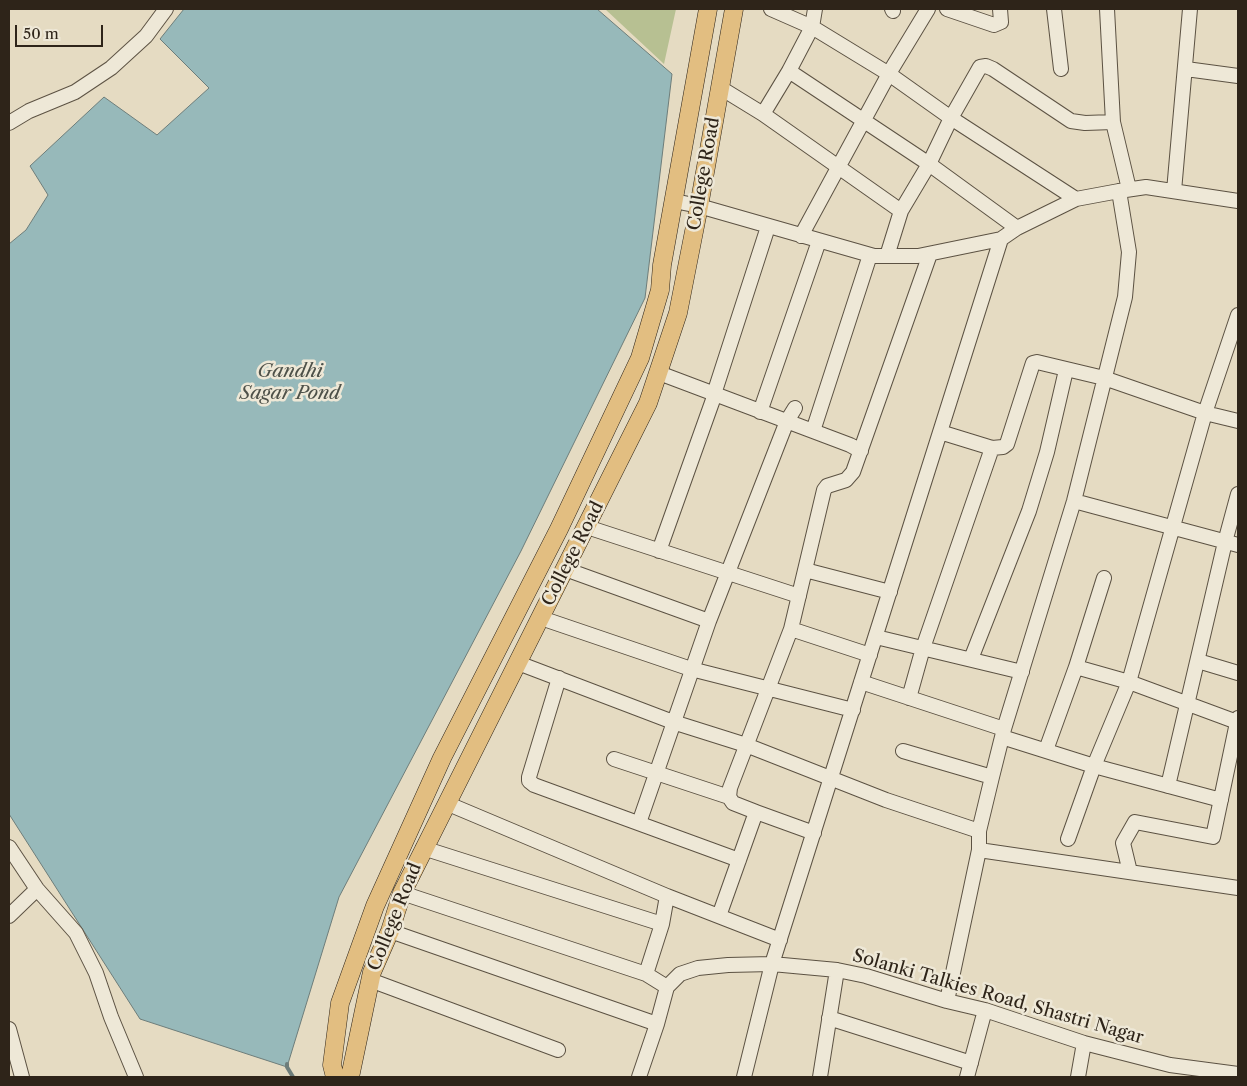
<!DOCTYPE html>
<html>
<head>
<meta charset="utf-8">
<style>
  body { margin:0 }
  #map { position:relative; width:1247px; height:1086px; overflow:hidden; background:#e5dbc2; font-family:"Libre Caslon Text",serif }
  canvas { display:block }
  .frame { position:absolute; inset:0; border:10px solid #2e2419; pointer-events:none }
  .scale { position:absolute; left:15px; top:25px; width:88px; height:22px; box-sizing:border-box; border:2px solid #2e2419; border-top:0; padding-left:6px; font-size:15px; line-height:18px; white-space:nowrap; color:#2e2419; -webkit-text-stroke:4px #eee8d7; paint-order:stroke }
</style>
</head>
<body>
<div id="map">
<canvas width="1247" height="1086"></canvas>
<div class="frame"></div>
<div class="scale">50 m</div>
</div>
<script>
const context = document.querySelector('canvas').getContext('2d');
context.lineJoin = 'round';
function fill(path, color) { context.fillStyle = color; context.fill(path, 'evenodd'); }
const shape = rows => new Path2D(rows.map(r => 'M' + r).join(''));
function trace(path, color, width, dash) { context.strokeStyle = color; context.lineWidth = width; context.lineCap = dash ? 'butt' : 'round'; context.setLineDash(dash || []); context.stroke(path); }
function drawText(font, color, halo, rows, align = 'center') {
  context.font = font + ' "Libre Caslon Text",serif'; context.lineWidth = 5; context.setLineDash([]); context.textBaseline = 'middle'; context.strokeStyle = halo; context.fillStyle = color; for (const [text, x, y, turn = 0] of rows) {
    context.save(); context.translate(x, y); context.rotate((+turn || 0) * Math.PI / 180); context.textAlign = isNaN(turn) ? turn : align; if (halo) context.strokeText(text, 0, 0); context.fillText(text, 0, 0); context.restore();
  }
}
const green = shape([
  [605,9,676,9,664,64]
]);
const water = shape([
  [184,9,597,9,672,74,645,298,521,551,339,897,287,1067,140,1019,9,814,9,244,26,230,48,195,30,166,104,97,157,135,209,88,160,39,184,9]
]);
const stream = shape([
  [287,1064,287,1067,293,1077]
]);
const minor = shape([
  [771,9,812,27,889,74,951,118,1076,199],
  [892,9,893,11],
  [947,9,994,25,1001,22,1000,9],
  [1054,9,1061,69],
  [1107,9,1113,122,1129,189],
  [1186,69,1238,76],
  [789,71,929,164,1017,228],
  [719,87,763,114,901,211],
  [763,114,789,71,812,27,815,9],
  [9,123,29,111,75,92,111,68,146,36,166,9],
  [1174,191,1190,9],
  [674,201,699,206,874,256,918,256,1001,239,1017,228,1076,199,1119,191,1146,187,1238,201],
  [801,236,891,70,928,9],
  [887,256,901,211,929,164,951,118,980,67,986,66,993,69,1071,121,1085,123,1113,122],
  [659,373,850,445,861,451],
  [760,412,819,241],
  [813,431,870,255],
  [940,432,992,448,1003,447,1007,444,1032,366,1033,363,1037,362,1104,378,1205,413,1238,421],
  [1074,501,1238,545],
  [587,527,799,596],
  [659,551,715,394,714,394,766,233],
  [565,569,709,621],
  [805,570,890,592],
  [541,618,691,669,853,710],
  [791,629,870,655],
  [876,637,1022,672],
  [971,659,1029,511,1047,452,1066,370],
  [1198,661,1238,673],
  [518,663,673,722,746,745,886,800,979,831],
  [1076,667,1104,578],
  [559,678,529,777,529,781,534,785,739,860],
  [861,682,1004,729],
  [909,698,923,648,992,448],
  [1002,737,1094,766,1221,800],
  [1046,750,1076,667,1129,682,1237,722],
  [903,751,992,777],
  [614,759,729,797],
  [1168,786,1225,542,1238,494],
  [446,803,667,896,662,924,646,974],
  [756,812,733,803,729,797,730,788,791,629,824,490,827,486,846,480,853,472,930,254],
  [639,823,709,621,787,421,795,408],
  [1068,839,1094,766,1129,682,1205,413,1238,315],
  [9,847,37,889,76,933,96,973,111,1017,136,1077],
  [423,848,662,924],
  [979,850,1238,888],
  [1130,872,1123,843,1135,822,1213,837,1238,718],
  [402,893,646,974,667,987],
  [667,896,780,940],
  [9,916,37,889],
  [719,916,756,812,814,833],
  [390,931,657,1024],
  [370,980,558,1050],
  [947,1001,979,850,979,831,992,777,1004,729,1074,501,1125,297,1129,252,1119,191],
  [829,1018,971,1063],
  [9,1029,22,1077],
  [639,1077,657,1024,667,987,680,974,698,968,728,965,772,964,837,970,866,976,947,1001,985,1010,1084,1043,1170,1065,1238,1074],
  [744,1077,772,964,1001,239],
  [820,1077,837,970],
  [967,1077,985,1010],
  [1078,1077,1084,1043]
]);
const major = shape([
  [335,1077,332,1065,340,1003,375,906,442,758,559,529,640,358,660,290,662,265,708,9],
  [350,1077,372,972,390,931,402,893,648,403,678,313,699,206,734,9]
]);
const streetNames = [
  ["College Road",704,174,-80],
  ["College Road",573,554,-63],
  ["College Road",395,917,-68],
  ["Solanki Talkies Road, Shastri Nagar",998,997,16]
];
const waterNames = [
  ["Gandhi",290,372],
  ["Sagar Pond",290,394]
];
fill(green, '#b7c092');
fill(water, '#97b9ba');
trace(water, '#6d7d7a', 1);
trace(stream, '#6d7d7a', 4);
trace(minor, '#5c5243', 16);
trace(major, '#2e2419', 19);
trace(minor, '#eee8d7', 14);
trace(major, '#e2be81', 18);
drawText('18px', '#2e2419', '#eee8d7', streetNames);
drawText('italic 19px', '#4e5149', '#eee8d7', waterNames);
</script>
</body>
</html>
